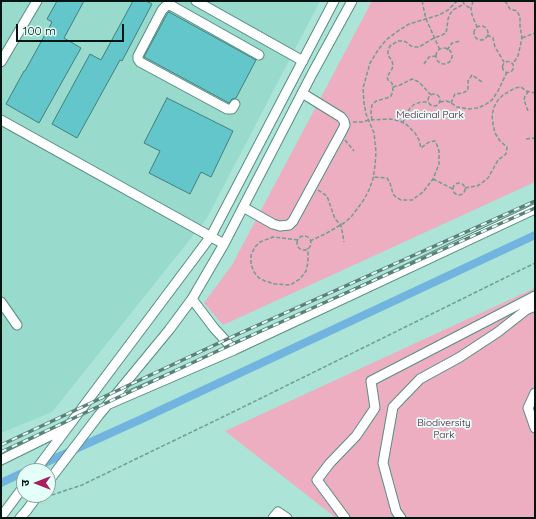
<!DOCTYPE html>
<html>
<head>
<meta charset="utf-8">
<style>
  body { margin:0 }
  #map { position:relative; width:536px; height:519px; overflow:hidden; background:#ace4d7; font-family:Quicksand,"Noto Sans Devanagari",sans-serif }
  canvas { display:block }
  .frame { position:absolute; inset:0; border:2px solid #011511; pointer-events:none }
  .north { position:absolute; left:16px; top:463px; width:40px; height:40px; box-sizing:border-box; background:#e3fff8; border:1px solid #89a19c; border-radius:50%; rotate:270deg; font-size:11px; font-weight:700; line-height:16px; text-align:center; color:#011511 }
  .north::after { content:''; display:block; margin:auto; width:14px; height:18px; background:#aa1e60; clip-path:polygon(50% 0,100% 100%,50% 72%,0 100%) }
  .scale { position:absolute; left:16px; top:24px; width:108px; height:18px; box-sizing:border-box; border:2px solid #011511; border-top:0; padding-left:5px; font-size:12px; line-height:14px; white-space:nowrap; color:#011511; -webkit-text-stroke:3px #e3fff8; paint-order:stroke }
</style>
</head>
<body>
<div id="map">
<canvas width="536" height="519"></canvas>
<div class="frame"></div>
<div class="north">उ</div>
<div class="scale">100 m</div>
</div>
<script>
const context = document.querySelector('canvas').getContext('2d');
context.lineJoin = 'round';
function fill(path, color) { context.fillStyle = color; context.fill(path, 'evenodd'); }
const shape = rows => new Path2D(rows.map(r => 'M' + r).join(''));
function trace(path, color, width, dash) { context.strokeStyle = color; context.lineWidth = width; context.lineCap = dash ? 'butt' : 'round'; context.setLineDash(dash || []); context.stroke(path); }
function drawText(font, color, halo, rows, align = 'center') {
  context.font = font + ' Quicksand,sans-serif'; context.lineWidth = 3.5; context.setLineDash([]); context.textBaseline = 'middle'; context.strokeStyle = halo; context.fillStyle = color; for (const [text, x, y, turn = 0] of rows) {
    context.save(); context.translate(x, y); context.rotate((+turn || 0) * Math.PI / 180); context.textAlign = isNaN(turn) ? turn : align; if (halo) context.strokeText(text, 0, 0); context.fillText(text, 0, 0); context.restore();
  }
}
const built = shape([
  [1,1,320,1,207,218,52,412,1,433]
]);
const green = shape([
  [372,1,535,1,535,182,223,325,204,303,232,265],
  [535,288,535,518,336,518,225,431]
]);
const canal = shape([
  [27,471,146,417,535,235],
  [1,483,24,472]
]);
const building = shape([
  [57,1,84,1,64,38,81,48,39,123,6,104,24,71,25,71,52,22,47,19,57,1],
  [133,1,146,1,152,4,122,61,120,60,77,138,52,124,90,54,101,60,133,1],
  [169,12,256,60,236,98,232,99,229,103,144,57,167,14,169,12],
  [167,98,233,131,211,177,201,172,190,194,149,173,160,151,144,143,167,98]
]);
const path = shape([
  [422,1,426,19,440,50],
  [463,1,464,4,471,9],
  [473,1,471,9,472,15,477,27],
  [505,1,510,9,517,11,520,17,520,26,522,38,518,56,513,64],
  '474 33a7 7 0 1 1 14 0a7 7 0 1 1-14 0Z',
  [487,35,493,38,495,47,504,62],
  [522,38,535,33],
  '436 56a8 8 0 1 1 16 0a8 8 0 1 1-16 0Z',
  [447,50,452,43,460,41],
  '502.5 67a5.5 5.5 0 1 1 11 0a5.5 5.5 0 1 1-11 0Z',
  [424,64,429,57,436,56],
  [393,87,400,85,412,79,419,82,431,95],
  '428 100a6 6 0 1 1 12 0a6 6 0 1 1-12 0Z',
  [440,102,446,101,450,102,457,107,469,109,477,108,485,105,492,100,498,91,507,72],
  [451,103,455,94,463,93,468,90,468,81,472,75,482,82],
  [528,111,524,100,525,96,528,92],
  [372,120,371,112,372,105,376,101,387,98,391,96,393,91,392,83,388,80,387,77,392,69,393,65,392,61,388,55,388,51,390,46,398,41,403,41,406,42,411,46,416,47,419,47,434,38,442,35,446,33,447,28,448,19,450,14,453,10,464,4],
  [353,122,362,122,369,120,390,119,400,121,407,125,415,133,419,140,421,148,429,142,435,141,437,145,439,151,439,164,433,179,423,192,412,200,401,200,396,197,393,194,390,183,387,178,373,177],
  [403,122,410,108,415,104,421,102,428,102],
  [526,139,535,138],
  [345,140,354,151],
  [433,179,453,189],
  '453 189a6 6 0 1 1 12 0a6 6 0 1 1-12 0Z',
  [465,188,477,186,482,183,488,178,498,160,506,154,507,147,500,141,495,133,493,124,492,115,494,107,498,100,503,95,515,88,521,87,526,91,535,93],
  [318,190,327,196,335,219,341,225,344,242],
  '297 243a7 7 0 1 1 14 0a7 7 0 1 1-14 0Z',
  [298,240,273,237,260,242,255,247,251,255,251,264,254,272,259,278,265,281,275,284,290,285,300,279,306,271,308,262,308,248],
  [310,241,325,234,344,223,351,217,363,201,369,190,373,179,375,166,376,152,374,133,366,114,364,103,363,88,370,63,378,50,386,40,398,31,409,24,439,15,448,10,457,1],
  [46,497,82,485,231,413,535,263]
]);
const minor = shape([
  [196,1,303,61],
  [1,62,37,1],
  [235,104,232,109,227,109,140,62,138,59,138,56,162,10,167,5,172,6,259,55],
  [1,120,224,244],
  [243,207,273,224,280,226,289,225,293,221,342,131,345,125,344,121,341,117,302,93],
  [192,299,214,328,234,350,535,209],
  [1,302,17,325],
  [535,393,528,408,535,428],
  [109,404,234,350],
  [1,460,66,428],
  [35,471,211,236,334,1],
  [48,482,99,415,169,330,192,299,224,244,312,74,352,1],
  [20,518,27,510],
  [273,518,278,512,287,518],
  [345,518,317,480,330,463,356,436,375,408,371,381,535,296],
  [401,518,396,511,383,463,393,407,420,379,460,357,498,332,526,310,535,306]
]);
const rail = shape([
  [1,445,236,335,535,201],
  [1,452,239,341,535,208]
]);
const minorBridge = shape([
  [27,510,38,495],
  [1,517,24,486]
]);
const parkNames = [
  ["Medicinal Park",430,115],
  ["Biodiversity",444,423],
  ["Park",444,435]
];
fill(built, '#98dacb');
fill(green, '#edaec2');
trace(canal, '#72b4e0', 8);
fill(building, '#63c6ca');
trace(building, '#457e80', 1);
trace(minor, '#578d82', 11);
trace(path, '#709c92', 1.5, [4, 2]);
trace(minor, '#fff', 9);
trace(rail, '#5a8078', 3.5);
trace(rail, '#e3fff8', 2, [6]);
trace(minorBridge, '#578d82', 11, []);
trace(minorBridge, '#fff', 9);
drawText('10px', '#5a012e', '#e3fff8', parkNames);
</script>
</body>
</html>
